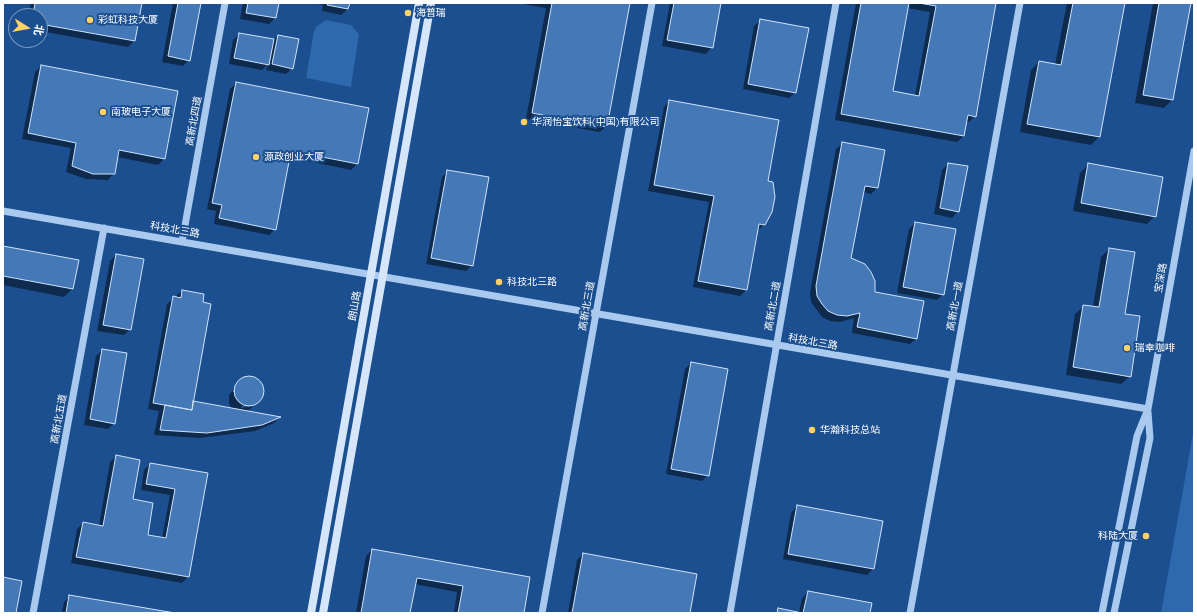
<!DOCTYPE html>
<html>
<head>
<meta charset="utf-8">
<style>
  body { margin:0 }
  #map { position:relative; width:1197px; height:616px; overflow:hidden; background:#1b4f8f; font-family:Quicksand,"Noto Sans SC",sans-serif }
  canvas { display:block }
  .frame { position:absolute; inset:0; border:4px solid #fff; pointer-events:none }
  .north { position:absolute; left:8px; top:8px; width:40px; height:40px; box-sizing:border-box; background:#1b4f8f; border:1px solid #7695bc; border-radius:50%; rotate:101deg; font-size:11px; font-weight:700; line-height:16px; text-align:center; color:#fff }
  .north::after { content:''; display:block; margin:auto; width:14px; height:18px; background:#ffd166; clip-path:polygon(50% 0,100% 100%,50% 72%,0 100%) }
</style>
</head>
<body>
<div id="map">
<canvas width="1197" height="616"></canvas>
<div class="frame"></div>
<div class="north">北</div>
</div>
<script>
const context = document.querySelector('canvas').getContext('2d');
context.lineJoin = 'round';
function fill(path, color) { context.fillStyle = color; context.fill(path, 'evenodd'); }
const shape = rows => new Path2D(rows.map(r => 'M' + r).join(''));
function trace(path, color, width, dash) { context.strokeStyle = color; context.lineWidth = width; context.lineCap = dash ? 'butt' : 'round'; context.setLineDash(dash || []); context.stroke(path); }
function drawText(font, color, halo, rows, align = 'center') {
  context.font = font + ' Quicksand,"Noto Sans SC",sans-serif'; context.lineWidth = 4; context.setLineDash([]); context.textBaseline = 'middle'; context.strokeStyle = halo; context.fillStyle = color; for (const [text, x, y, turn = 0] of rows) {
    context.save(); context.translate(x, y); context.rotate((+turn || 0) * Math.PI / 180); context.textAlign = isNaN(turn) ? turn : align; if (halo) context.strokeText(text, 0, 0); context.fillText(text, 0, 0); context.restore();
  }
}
const green = shape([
  [326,20,351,25,359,34,351,87,306,78,314,31,317,26],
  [1194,428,1194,613,1161,613]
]);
const shadow = shape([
  [31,3,141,3,134,41,128,47,40,31,40,16,28,16],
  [173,3,200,3,189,60,183,66,162,62],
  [243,3,278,3,275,18,269,24,240,19],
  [314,3,349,3,348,9,341,15,322,11,323,5],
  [517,3,629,3,606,126,600,132,526,119,546,8],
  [670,3,720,3,712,47,706,54,662,46],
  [856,3,995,3,975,116,969,122,966,122,964,136,957,142,835,120],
  [907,8,930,12,915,96,892,92],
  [1067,3,1124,3,1099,137,1091,145,1020,132,1031,70,1039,62,1055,65],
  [1153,3,1190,3,1172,100,1164,108,1135,103],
  [761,20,796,92,789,98,743,89,754,26],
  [240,34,274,40,278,36,292,68,286,74,266,70,268,64,262,70,229,64,233,40],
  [41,66,164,159,158,165,117,157,114,173,108,180,86,179,66,172,71,148,22,139,35,72],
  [236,83,357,164,351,170,289,157,275,229,269,235,214,224,216,211,207,209,230,89],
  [670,101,767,181,764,225,757,231,746,290,740,296,693,287,709,202,648,191,664,107],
  [843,143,877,188,871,194,863,192,850,258,874,293,917,338,910,344,852,333,854,318,840,322,830,321,822,317,811,302,810,293,836,149],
  [948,164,958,211,952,218,934,214,942,170],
  [1088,165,1155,216,1147,224,1073,211,1080,173],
  [448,171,472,265,466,271,426,264,442,177],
  [915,223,943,294,937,300,897,293,909,229],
  [3,247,72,289,64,297,3,285],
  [1109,249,1124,314,1130,376,1121,384,1066,375,1075,314,1084,306,1093,307,1101,257],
  [116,255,130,329,124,335,97,331,110,261],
  [182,291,192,402,232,409,229,404,229,395,240,381,245,378,253,377,261,383,263,392,254,404,241,406,241,408,253,406,249,410,243,411,279,418,274,423,255,431,200,438,154,435,159,411,148,409,167,304],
  [102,350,114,423,108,429,84,425,96,356],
  [691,363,708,475,702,481,666,474,685,369],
  [117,456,146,535,162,538,170,495,141,490,144,470,150,464,207,474,188,577,182,583,71,563,77,529,83,523,99,526,110,462],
  [797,506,873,569,867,575,783,559,791,513],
  [372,550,529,578,523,613,454,613,457,592,414,584,409,613,356,613,366,556],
  [583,554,689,613,568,613,577,560],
  [808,592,869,613,799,613,802,598],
  [70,596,169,613,62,613,64,602]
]);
const building = shape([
  [35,3,142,3,135,41,40,24,40,16,33,16,35,3],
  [178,3,201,3,190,61,168,56,178,3],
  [248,3,279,3,276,18,246,13,248,3],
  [328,3,350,3,348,9,327,5,328,3],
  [552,3,630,3,607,127,532,113,552,3],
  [674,3,721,3,713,48,667,40,674,3],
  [861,3,909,3,893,91,919,96,936,6,919,3,996,3,976,117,968,115,964,136,841,114,861,3],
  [1073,3,1125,3,1100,137,1027,124,1039,61,1061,65,1073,3],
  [1159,3,1191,3,1173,100,1143,95,1159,3],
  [760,19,809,28,796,93,748,84,760,19],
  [239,33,274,39,269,65,234,58,239,33],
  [278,35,299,39,293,69,272,64,278,35],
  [41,65,178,91,165,159,119,150,115,174,93,174,72,166,76,143,28,133,41,65],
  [236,82,369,108,358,164,291,151,276,230,219,218,222,205,212,203,236,82],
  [669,100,779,120,768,181,773,182,775,197,772,212,765,225,759,224,747,290,698,281,714,196,654,185,669,100],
  [842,142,885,150,878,188,865,186,851,258,865,264,871,272,875,281,875,292,924,301,917,339,857,327,860,313,847,316,837,315,828,311,822,304,817,296,816,286,842,142],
  [948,163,968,166,959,212,940,208,948,163],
  [1088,163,1163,177,1156,217,1081,203,1088,163],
  [447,170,489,177,473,266,431,258,447,170],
  [915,222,956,229,944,295,903,287,915,222],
  [3,246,79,260,73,289,3,276,3,246],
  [1109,248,1135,252,1125,314,1140,316,1131,377,1073,367,1083,305,1099,307,1109,248],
  [116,254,144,259,131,330,103,325,116,254],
  [182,290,204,294,203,302,211,304,192,410,153,403,173,296,181,298,182,290],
  [102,349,127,353,115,424,90,419,102,349],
  [691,362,728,369,709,476,671,469,691,362],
  '234 391a15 15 0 1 1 30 0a15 15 0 1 1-30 0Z',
  [193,401,281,417,262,425,207,433,160,430,165,405,192,410,193,401],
  [116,455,140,460,133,499,153,503,148,535,166,538,175,489,146,484,150,463,208,473,189,577,76,557,83,522,103,526,116,455],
  [797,505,883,521,874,569,788,554,797,505],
  [372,549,530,577,524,613,458,613,463,586,417,578,410,613,361,613,372,549],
  [583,553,697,574,690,613,572,613,583,553],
  [3,577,22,581,16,613,3,613,3,577],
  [808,591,872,603,870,613,803,613,808,591],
  [69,595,175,613,66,613,69,595],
  [778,608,802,613,777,613,778,608]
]);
const tertiary = shape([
  [3,211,1148,409],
  [182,242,225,3],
  [33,613,104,228],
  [542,613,652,3],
  [730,613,836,3],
  [910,613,1020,3],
  [1102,613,1137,436,1148,409,1194,151],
  [1114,613,1150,438,1148,412]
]);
const secondary = shape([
  [311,613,419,3],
  [323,613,431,3]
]);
const markers = [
  [408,13,4,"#ffd166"],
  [90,20,4,"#ffd166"],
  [103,112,4,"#ffd166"],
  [524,122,4,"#ffd166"],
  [256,157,4,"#ffd166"],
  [499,282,4,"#ffd166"],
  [1127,348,4,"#ffd166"],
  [812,430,4,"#ffd166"],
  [1146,536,4,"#ffd166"]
];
const poiNames = [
  ["海普瑞",416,13],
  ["彩虹科技大厦",98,20],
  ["南玻电子大厦",111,112],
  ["华润怡宝饮料(中国)有限公司",532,122],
  ["源政创业大厦",264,157],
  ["科技北三路",507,282],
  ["瑞幸咖啡",1135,348],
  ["华瀚科技总站",820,430],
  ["科陆大厦",1138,536,"right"]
];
const streetNames = [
  ["高新北四道",194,121,-80],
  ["科技北三路",175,230,10],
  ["宝深路",1161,278,-80],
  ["朗山路",355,306,-80],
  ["高新北三道",587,306,-80],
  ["高新北二道",773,306,-80],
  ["高新北一道",955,306,-80],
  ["科技北三路",813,342,10],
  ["高新北五道",59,419,-80]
];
fill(green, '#2e69ad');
fill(shadow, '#0007');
fill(building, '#4478b7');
trace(building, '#cfe3fa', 1);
trace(tertiary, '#a9c9ee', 7);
trace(secondary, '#d6e6fa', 8);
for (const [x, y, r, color] of markers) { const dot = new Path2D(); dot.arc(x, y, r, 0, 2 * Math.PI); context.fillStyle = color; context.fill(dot); trace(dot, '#1b4f8f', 1.5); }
drawText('10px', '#fff', '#1b4f8f', poiNames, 'left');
drawText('10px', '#fff', '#1b4f8f', streetNames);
</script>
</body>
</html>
